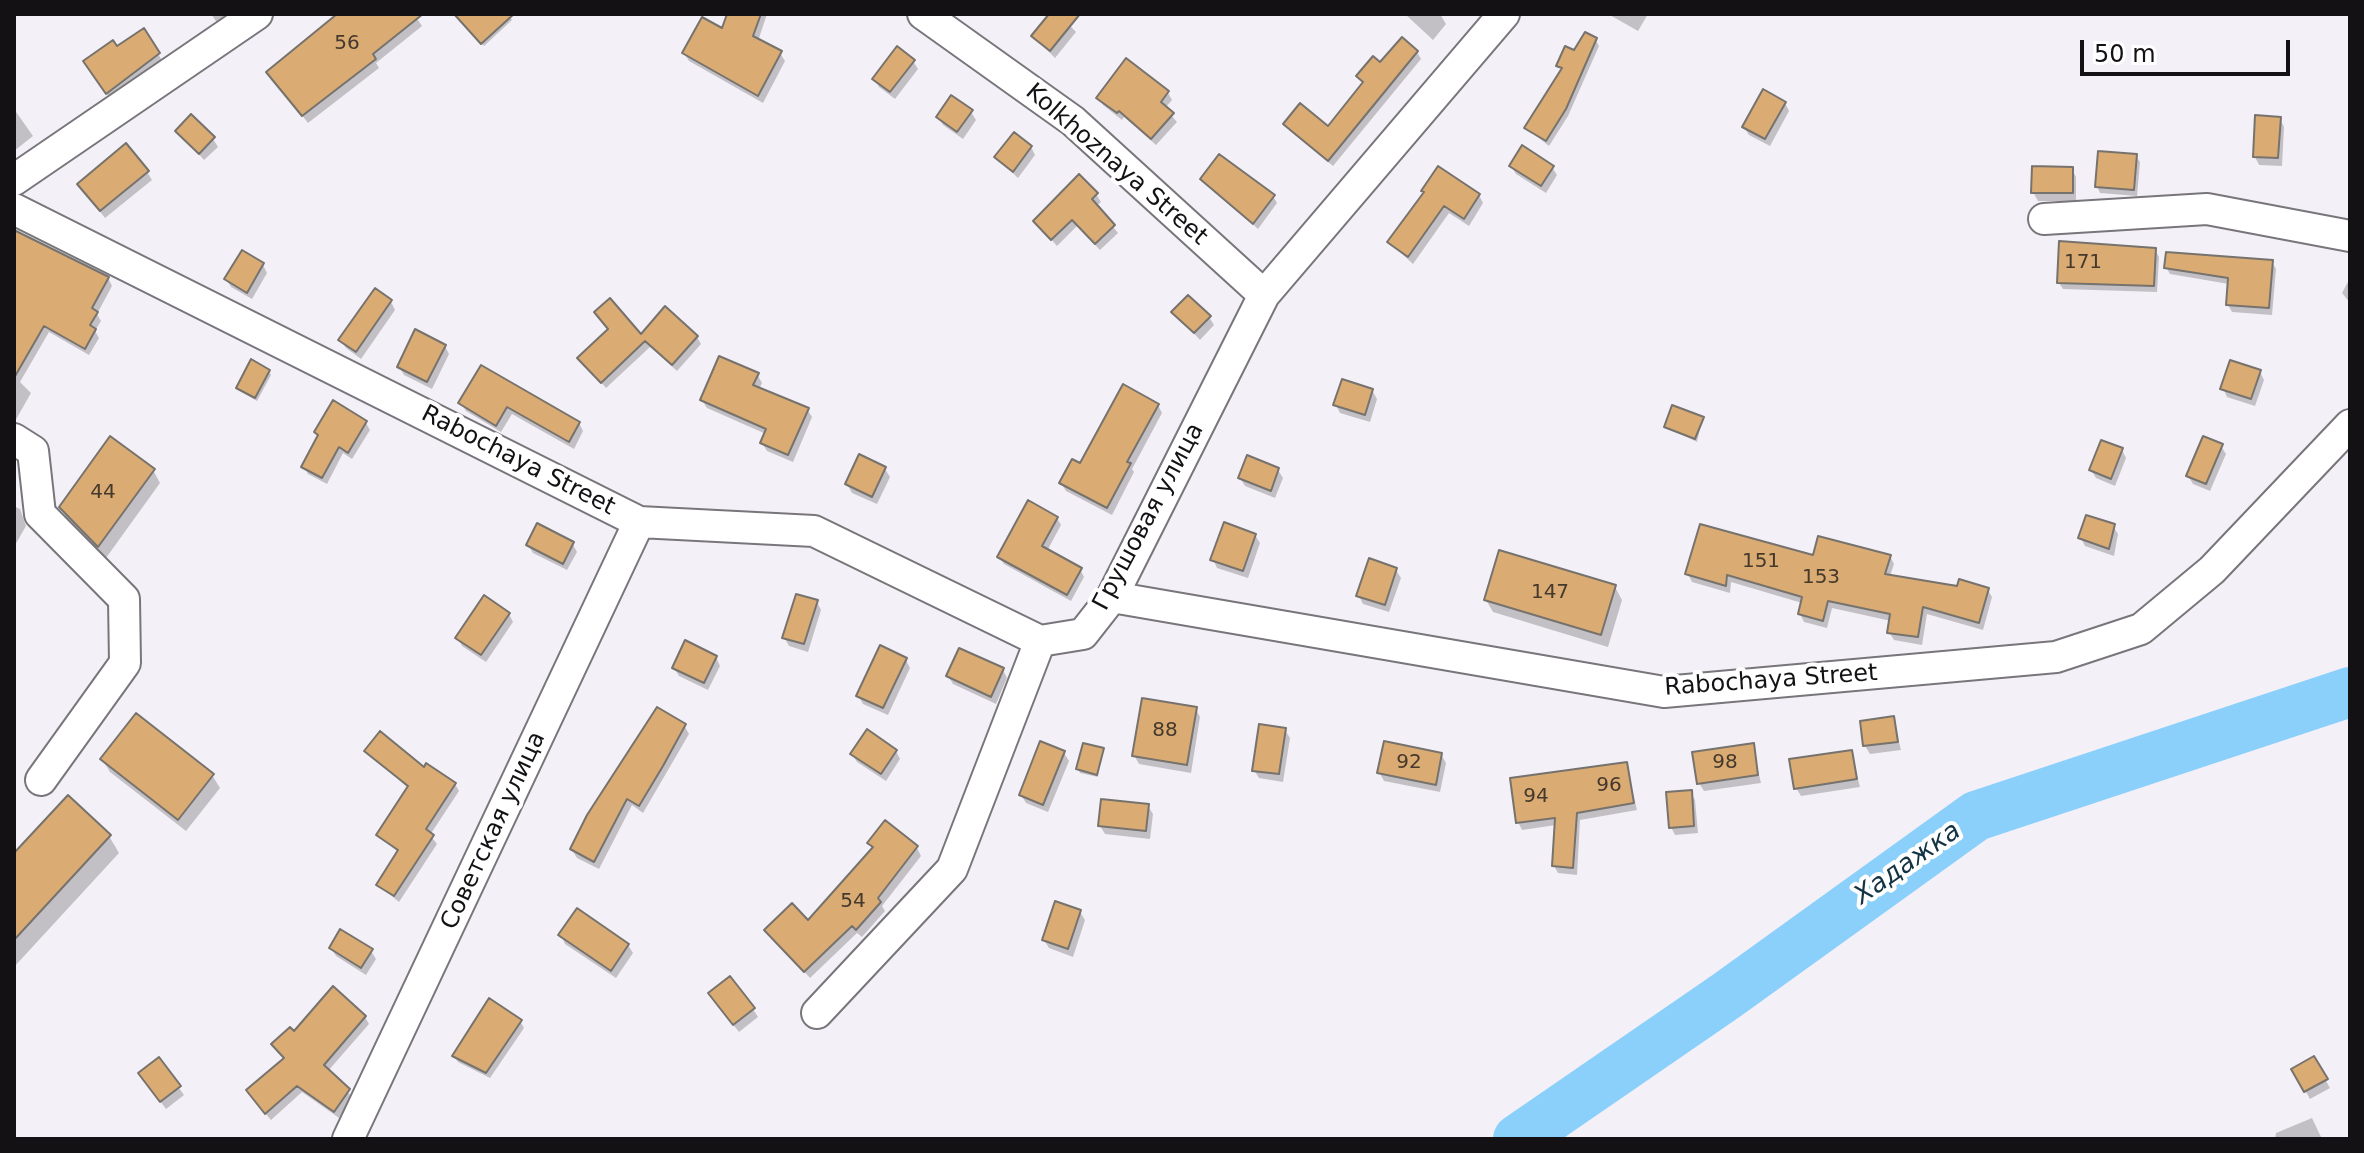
<!DOCTYPE html>
<html>
<head>
<meta charset="utf-8">
<style>
  body { margin:0 }
  #map { position:relative; width:2364px; height:1153px; overflow:hidden; background:#f4f0f7; font-family:"DejaVu Sans",sans-serif }
  canvas { display:block }
  .frame { position:absolute; inset:0; border:16px solid #131114; pointer-events:none }
  .scale { position:absolute; left:2080px; top:40px; width:210px; height:36px; box-sizing:border-box; border:4px solid #131114; border-top:0; padding-left:10px; font-size:24px; line-height:28px; white-space:nowrap; color:#131114; -webkit-text-stroke:6px #fff; paint-order:stroke }
</style>
</head>
<body>
<div id="map">
<canvas width="2364" height="1153"></canvas>
<div class="frame"></div>
<div class="scale">50 m</div>
</div>
<script>
const context = document.querySelector('canvas').getContext('2d');
context.lineJoin = 'round';
function fill(path, color) { context.fillStyle = color; context.fill(path, 'evenodd'); }
const shape = rows => new Path2D(rows.map(r => 'M' + r).join(''));
function trace(path, color, width, dash) { context.strokeStyle = color; context.lineWidth = width; context.lineCap = dash ? 'butt' : 'round'; context.setLineDash(dash || []); context.stroke(path); }
function drawText(font, color, halo, rows, align = 'center') {
  context.font = font + ' "DejaVu Sans",sans-serif'; context.lineWidth = 8; context.setLineDash([]); context.textBaseline = 'middle'; context.strokeStyle = halo; context.fillStyle = color; for (const [text, x, y, turn = 0] of rows) {
    context.save(); context.translate(x, y); context.rotate((+turn || 0) * Math.PI / 180); context.textAlign = isNaN(turn) ? turn : align; if (halo) context.strokeText(text, 0, 0); context.fillText(text, 0, 0); context.restore();
  }
}
const shadow = shape([
  [211,14,231,14,218,24],
  [354,14,414,14,422,26,376,63,379,68,308,123,274,80],
  [455,14,507,14,512,20,484,46],
  [729,14,767,14,758,41,780,53,785,61,763,103,689,61,684,53,723,31],
  [1051,14,1059,14,1076,32,1055,58,1033,36],
  [1405,14,1440,14,1446,24,1433,40],
  [1608,14,1648,14,1638,31],
  [144,31,163,62,112,101,90,70],
  [1595,39,1599,46,1568,116,1549,146,1526,128,1562,72,1559,66],
  [1417,52,1421,59,1333,166,1290,131,1286,125,1329,129,1364,85,1358,76],
  [913,61,918,69,895,99,879,87,874,79],
  [1168,93,1172,100,1165,108,1177,122,1156,145,1124,117,1122,120,1103,105,1099,98],
  [1785,103,1789,111,1770,146,1749,135,1744,127],
  [14,109,33,136,14,151],
  [971,112,976,120,963,139,943,125,938,117],
  [2280,119,2284,127,2282,166,2259,165,2255,157],
  [178,131,213,139,218,147,204,160],
  [1031,147,1035,155,1018,178,997,158],
  [2136,156,2140,162,2137,196,2100,193,2097,186],
  [1511,166,1552,167,1557,175,1546,193,1516,174],
  [2072,169,2076,177,2076,201,2038,201,2033,192],
  [147,172,152,180,105,218,79,185],
  [1203,179,1273,196,1277,203,1258,229],
  [1423,191,1479,195,1483,203,1469,226,1449,213,1413,264,1389,242,1425,194],
  [1096,194,1101,202,1096,206,1118,233,1100,250,1077,226,1057,246,1035,221],
  [14,246,108,278,112,286,97,314,101,321,95,331,99,338,89,355,49,332,20,382,31,393,14,423],
  [2155,250,2159,257,2157,292,2063,289,2059,283],
  [2272,262,2276,269,2272,315,2232,312,2228,305,2229,284,2170,274,2166,267],
  [263,265,267,273,252,299,231,287,226,279],
  [2350,278,2350,303,2342,293],
  [391,302,395,310,361,359,346,348,341,340],
  [1174,312,1209,317,1214,325,1200,340],
  [596,313,641,337,697,337,701,344,677,371,650,347,606,388,580,358,609,330],
  [445,346,449,354,432,389,404,375,399,367],
  [482,368,579,423,583,431,574,449,512,414,501,432,466,411,461,403],
  [269,372,271,375,257,401,240,391,238,388],
  [2260,372,2264,380,2255,406,2227,397,2223,388],
  [757,374,762,383,759,389,807,409,812,417,793,462,767,451,762,443,766,434,707,408,702,400],
  [1372,390,1377,399,1370,422,1340,413,1336,405],
  [1158,405,1162,413,1132,469,1134,472,1112,515,1066,491,1061,483,1081,465],
  [1702,419,1697,442,1667,427],
  [366,423,370,430,352,459,343,453,327,484,308,474,304,467,319,438,316,432],
  [2221,446,2226,454,2210,491,2193,484,2188,476],
  [2122,450,2126,458,2115,486,2096,478,2091,470],
  [885,469,890,477,877,504,852,493,847,484],
  [153,470,160,483,106,558,68,520,61,507],
  [1278,470,1283,478,1275,498,1245,486,1240,478],
  [14,506,20,509,26,526,14,547],
  [1057,518,1061,525,1047,551,1080,569,1084,577,1071,601,1004,564,999,557],
  [2113,526,2118,534,2114,556,2085,546,2081,538],
  [1255,535,1260,543,1248,578,1217,568,1213,559],
  [572,543,577,552,567,570,533,553,528,545],
  [1890,556,1894,564,1890,576,1987,589,1992,597,1983,630,1927,614,1922,645,1894,640,1889,632,1891,621,1832,608,1827,628,1804,622,1800,614,1802,603,1731,582,1730,593,1692,582,1688,574,1814,557],
  [1396,570,1401,578,1389,612,1363,604,1359,596],
  [1615,587,1622,600,1608,647,1493,612,1486,600],
  [817,602,821,610,808,652,789,646,784,637],
  [509,614,513,622,486,662,462,646,458,638],
  [716,657,720,666,708,690,679,676,674,668],
  [906,660,910,668,888,715,863,704,858,695],
  [1003,670,1007,678,996,704,953,684,948,676],
  [1196,709,1200,717,1191,773,1139,764,1134,755],
  [1893,718,1901,750,1870,754,1865,746],
  [684,725,689,734,643,813,632,805,599,869,577,858,572,850],
  [1285,730,1290,738,1283,782,1259,778,1254,770],
  [1752,745,1761,783,1704,791,1699,783],
  [1102,750,1098,777,1080,773,1078,769],
  [367,751,424,770,455,784,459,791,430,835,437,844,399,902,378,885,399,853,378,835,409,789],
  [896,751,900,759,886,781,857,762,852,754],
  [1851,752,1860,787,1801,796,1796,788],
  [1064,753,1069,761,1048,812,1026,803,1021,795],
  [1441,754,1446,763,1440,792,1384,781,1379,772],
  [102,759,212,775,220,788,186,831,110,772],
  [1626,764,1637,810,1580,820,1577,875,1558,873,1554,866,1556,825,1522,830,1518,822],
  [1690,792,1695,800,1698,833,1675,835,1671,827],
  [1148,806,1153,814,1150,839,1105,834,1100,826],
  [886,823,917,848,921,856,882,906,885,911,862,937,857,933,810,978,766,930,808,923,873,849,870,843],
  [109,836,119,853,14,967,14,856],
  [1080,912,1085,920,1073,957,1049,948,1044,940],
  [561,935,628,945,633,953,616,978,565,944],
  [331,948,371,951,376,959,366,975,336,956],
  [715,1002,753,1009,758,1017,739,1032],
  [365,1017,369,1024,328,1071,353,1098,339,1118,302,1092,271,1120,252,1098,285,1060,273,1044,294,1034],
  [520,1021,524,1028,490,1078,458,1062,454,1056],
  [2313,1058,2330,1088,2310,1099,2293,1069],
  [159,1060,184,1095,166,1109,145,1081],
  [2312,1118,2322,1139,2275,1139,2276,1133]
]);
const river = shape([
  [1518,1139,1726,996,1976,816,2350,692]
]);
const building = shape([
  [337,14,423,14,373,54,376,59,302,116,266,72,337,14],
  [454,14,514,14,481,44,454,14],
  [727,14,761,14,753,36,782,51,758,96,682,53,702,17,722,28,727,14],
  [1049,14,1080,14,1050,51,1031,36,1049,14],
  [144,28,160,53,106,94,83,61,113,40,117,46,144,28],
  [1585,32,1597,38,1566,109,1546,141,1524,128,1562,68,1556,66,1565,46,1574,50,1585,32],
  [1402,37,1418,51,1328,161,1283,124,1300,103,1328,126,1363,82,1356,76,1373,56,1380,62,1402,37],
  [897,46,915,60,890,92,872,79,897,46],
  [1126,58,1169,91,1161,102,1174,113,1151,139,1119,111,1117,113,1096,98,1126,58],
  [1763,89,1786,102,1765,139,1742,127,1763,89],
  [951,95,973,110,957,132,936,117,951,95],
  [191,114,215,137,199,154,175,131,191,114],
  [2255,115,2281,117,2278,158,2253,157,2255,115],
  [1014,132,1032,146,1013,172,994,157,1014,132],
  [126,143,149,171,100,211,77,184,126,143],
  [1522,145,1554,166,1541,186,1509,166,1522,145],
  [2098,151,2137,154,2134,190,2095,187,2098,151],
  [1219,154,1275,195,1253,224,1200,179,1219,154],
  [1438,166,1480,194,1464,219,1444,206,1408,257,1387,242,1424,192,1421,191,1438,166],
  [2032,166,2073,167,2073,193,2031,193,2032,166],
  [1079,174,1098,193,1092,199,1115,225,1095,244,1072,220,1051,240,1033,221,1079,174],
  [14,230,109,277,92,308,98,312,90,325,96,329,85,349,44,326,14,378,14,230],
  [2059,241,2156,248,2154,286,2057,283,2059,241],
  [242,250,264,263,247,293,224,279,242,250],
  [2166,252,2273,260,2269,308,2226,305,2228,278,2164,268,2166,252],
  [375,288,392,300,356,352,338,340,375,288],
  [1188,295,1211,316,1194,333,1171,312,1188,295],
  [610,298,641,334,665,306,698,336,672,365,645,341,601,383,577,358,608,329,594,312,610,298],
  [415,329,446,345,427,382,397,367,415,329],
  [719,356,759,373,753,385,809,408,788,455,760,443,766,429,700,400,719,356],
  [251,359,270,370,255,398,236,388,251,359],
  [2230,360,2261,370,2251,399,2220,389,2230,360],
  [481,365,580,422,569,442,507,407,496,426,458,403,481,365],
  [1342,379,1373,389,1365,415,1333,405,1342,379],
  [1123,384,1159,404,1127,462,1131,463,1107,508,1059,483,1072,459,1080,463,1123,384],
  [333,400,367,421,348,453,339,447,322,478,301,467,318,435,314,432,333,400],
  [1672,405,1704,417,1695,439,1664,427,1672,405],
  [110,436,155,469,98,547,59,507,110,436],
  [2203,436,2223,444,2206,484,2186,476,2203,436],
  [2101,440,2123,448,2111,479,2089,470,2101,440],
  [859,454,886,467,872,497,845,484,859,454],
  [1247,455,1279,468,1271,491,1238,478,1247,455],
  [1028,500,1058,517,1042,546,1082,568,1067,595,997,557,1028,500],
  [2086,515,2115,524,2109,549,2078,538,2086,515],
  [1224,522,1256,534,1243,571,1210,560,1224,522],
  [537,523,574,542,563,564,526,545,537,523],
  [1700,524,1813,555,1818,536,1891,555,1885,574,1957,586,1959,579,1989,588,1979,623,1923,607,1918,637,1887,633,1890,614,1828,601,1823,621,1798,614,1802,597,1727,575,1726,586,1685,574,1700,524],
  [1499,550,1616,585,1601,635,1484,600,1499,550],
  [1369,558,1397,568,1385,605,1356,596,1369,558],
  [796,594,818,600,804,644,782,638,796,594],
  [484,595,510,613,481,655,455,638,484,595],
  [685,640,717,656,704,683,672,668,685,640],
  [880,645,907,658,883,708,856,696,880,645],
  [959,648,1004,668,991,697,946,676,959,648],
  [1142,698,1197,707,1187,765,1132,756,1142,698],
  [657,707,686,724,663,766,639,806,627,799,594,862,570,849,587,815,657,707],
  [136,713,214,774,178,820,100,759,136,713],
  [1894,716,1898,742,1863,746,1860,721,1894,716],
  [1259,724,1286,728,1279,774,1252,771,1259,724],
  [867,729,897,750,881,774,850,754,867,729],
  [380,731,424,767,426,763,456,783,426,829,434,835,394,896,376,885,398,850,376,835,408,786,364,751,380,731],
  [1040,741,1065,751,1043,805,1019,795,1040,741],
  [1384,741,1442,753,1436,785,1377,773,1384,741],
  [1083,743,1104,748,1097,775,1076,769,1083,743],
  [1754,743,1758,775,1697,784,1692,752,1754,743],
  [1852,750,1857,779,1794,789,1789,759,1852,750],
  [1627,762,1634,803,1577,813,1573,868,1552,866,1555,818,1516,823,1510,778,1627,762],
  [1692,790,1694,826,1669,828,1666,792,1692,790],
  [68,795,111,835,14,940,14,853,68,795],
  [1101,799,1149,804,1146,831,1098,826,1101,799],
  [885,820,918,846,878,898,881,902,856,930,852,926,804,972,764,930,792,903,808,920,873,847,867,843,885,820],
  [1055,901,1081,910,1068,949,1042,940,1055,901],
  [577,908,629,944,611,971,558,935,577,908],
  [340,929,373,949,361,968,329,948,340,929],
  [730,976,755,1008,733,1025,708,993,730,976],
  [333,986,366,1016,324,1065,350,1089,334,1112,297,1086,265,1114,246,1090,284,1058,271,1044,290,1027,294,1031,333,986],
  [489,998,522,1020,486,1073,452,1056,489,998],
  [2314,1056,2328,1079,2304,1092,2291,1069,2314,1056],
  [159,1057,181,1086,160,1102,138,1073,159,1057]
]);
const minor = shape([
  [923,14,1073,121,1264,295],
  [14,180,257,14],
  [14,209,639,522,814,531,1040,641],
  [2044,219,2207,209,2350,236],
  [14,439,33,451,40,514,124,599,125,663,41,780],
  [1112,597,1664,692,2056,657,2141,629,2212,570,2350,425],
  [817,1013,952,869,1040,641,1083,634,1112,597,1264,295,1504,14],
  [348,1139,639,522]
]);
const numberNames = [
  ["56",347,44],
  ["171",2083,263],
  ["44",103,493],
  ["151",1761,562],
  ["153",1821,578],
  ["147",1550,593],
  ["88",1165,731],
  ["92",1409,763],
  ["98",1725,763],
  ["96",1609,786],
  ["94",1536,797],
  ["54",853,902]
];
const streetNames = [
  ["Kolkhoznaya Street",1116,165,41],
  ["Rabochaya Street",518,461,27],
  ["Грушовая улица",1149,517,-62],
  ["Rabochaya Street",1771,681,-4],
  ["Советская улица",494,831,-65]
];
const waterNames = [
  ["Хадажка",1908,864,-35]
];
fill(shadow, '#0003');
trace(river, '#8bd0fa', 50);
fill(building, '#daac73');
trace(building, '#76726d', 2);
trace(minor, '#78757b', 34);
trace(minor, '#fff', 30);
drawText('20px', '#45382c', null, numberNames);
drawText('24px', '#131114', '#fff', streetNames);
drawText('italic 26px', '#133244', '#fff', waterNames);
</script>
</body>
</html>
